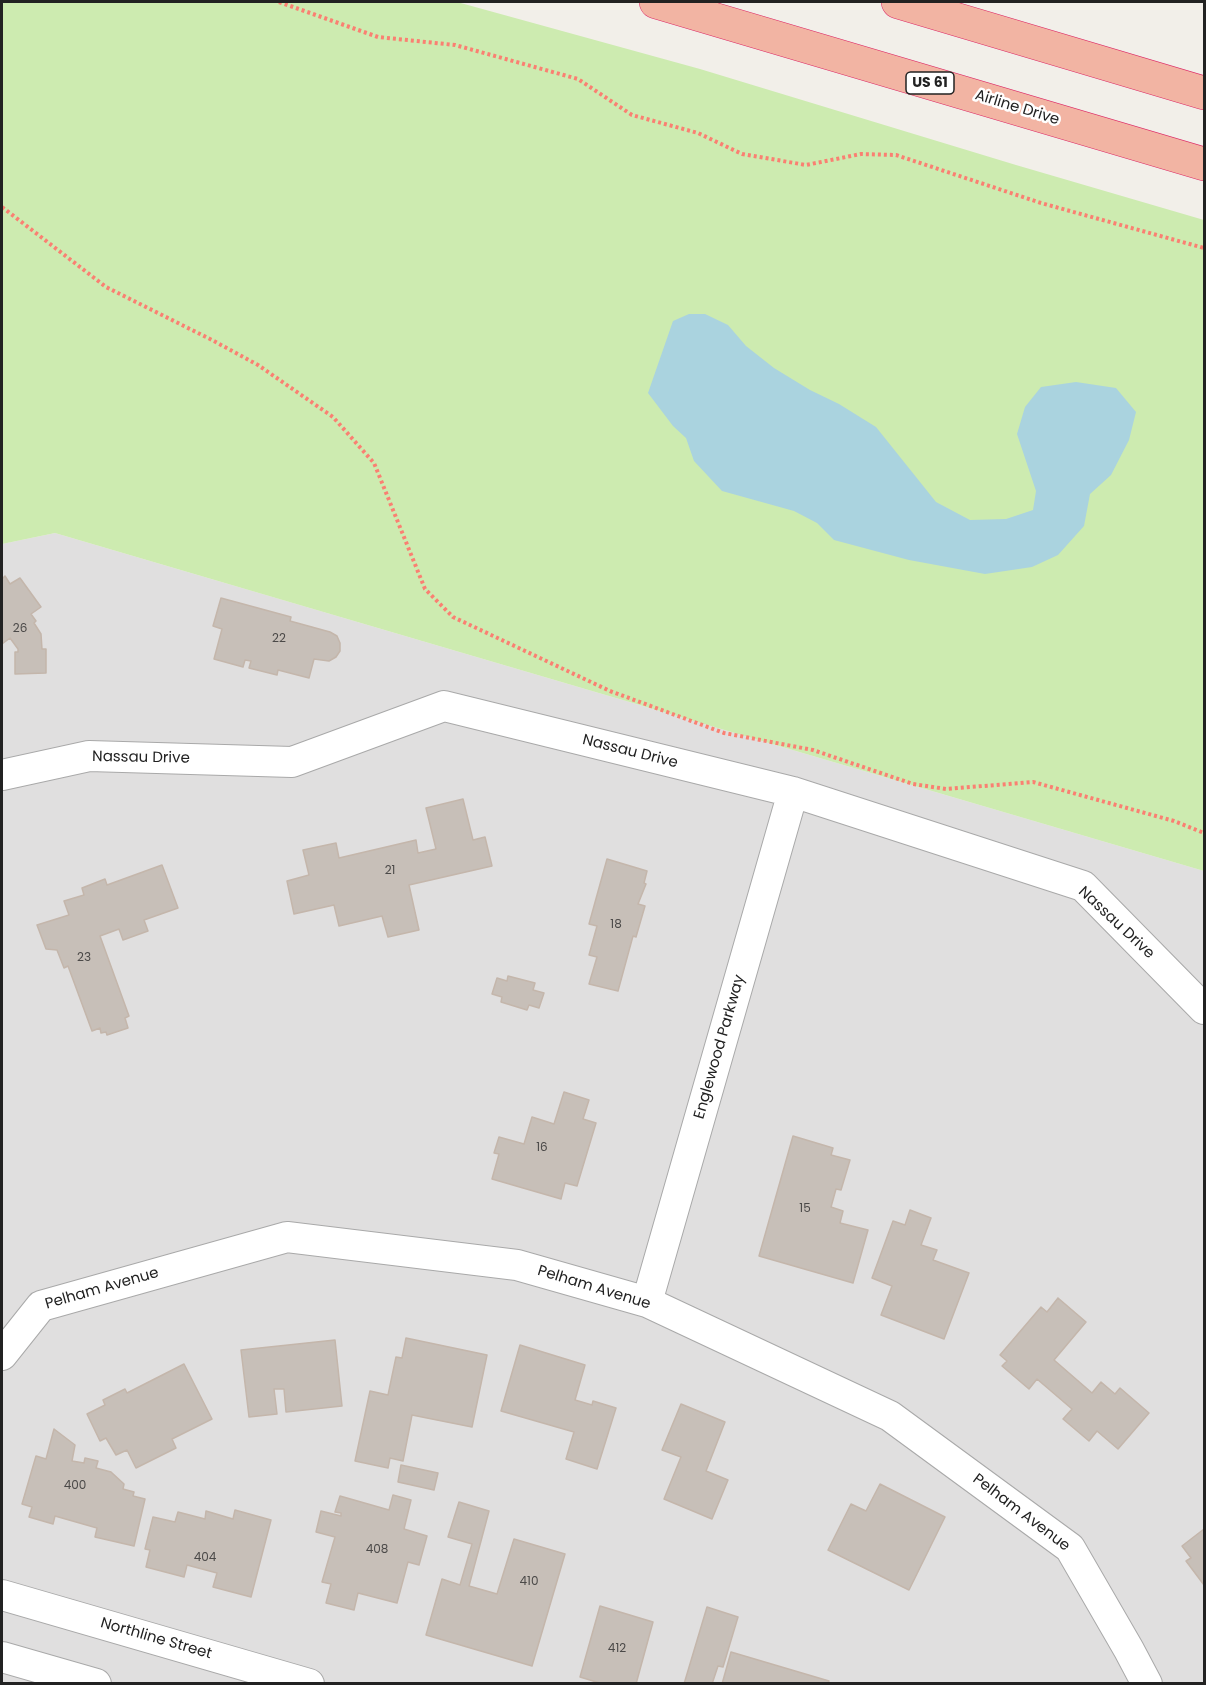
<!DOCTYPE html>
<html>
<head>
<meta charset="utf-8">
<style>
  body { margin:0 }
  #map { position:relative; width:1206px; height:1685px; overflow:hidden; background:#f2efe9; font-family:Poppins,sans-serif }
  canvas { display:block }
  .frame { position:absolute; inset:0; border:3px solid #222; pointer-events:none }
</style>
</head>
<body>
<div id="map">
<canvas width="1206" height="1685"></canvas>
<div class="frame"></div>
</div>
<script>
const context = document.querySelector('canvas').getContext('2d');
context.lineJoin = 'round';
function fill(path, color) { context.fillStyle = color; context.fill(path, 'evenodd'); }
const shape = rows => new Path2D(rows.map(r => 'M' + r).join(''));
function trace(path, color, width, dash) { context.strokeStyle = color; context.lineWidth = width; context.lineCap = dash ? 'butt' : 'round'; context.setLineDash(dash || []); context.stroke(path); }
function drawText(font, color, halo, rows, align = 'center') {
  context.font = font + ' Poppins,sans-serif'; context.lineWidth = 5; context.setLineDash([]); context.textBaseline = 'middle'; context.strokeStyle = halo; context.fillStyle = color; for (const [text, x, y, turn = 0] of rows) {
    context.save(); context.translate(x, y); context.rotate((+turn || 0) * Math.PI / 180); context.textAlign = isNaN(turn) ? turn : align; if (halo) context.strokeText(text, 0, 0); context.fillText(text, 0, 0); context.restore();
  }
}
const residential = shape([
  [55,533,1204,871,1204,1683,2,1683,2,544]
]);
const grass = shape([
  [2,2,457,2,700,69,1016,165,1204,220,1204,871,55,533,2,544]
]);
const water = shape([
  [689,314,705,314,728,325,746,346,774,368,810,390,839,404,876,427,936,502,970,520,1006,519,1033,510,1036,491,1017,434,1025,407,1041,387,1076,382,1116,388,1136,412,1129,440,1111,475,1090,494,1084,526,1058,555,1032,567,985,574,909,560,834,540,817,523,794,511,722,491,694,461,686,438,673,426,648,393,673,321]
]);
const building = shape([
  [5,576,10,584,20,578,41,607,31,614,36,621,34,623,41,634,42,649,46,649,46,673,15,674,15,652,18,652,18,649,10,638,2,644,2,579,5,576],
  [221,598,291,617,290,621,330,632,337,636,340,643,340,651,336,657,329,661,314,659,309,678,278,670,277,675,249,668,251,661,245,660,243,667,214,659,222,629,213,626,221,598],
  [463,799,473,840,485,837,492,866,409,885,419,930,388,937,382,916,339,926,334,905,294,914,287,881,309,875,303,850,336,843,339,858,416,840,418,853,436,849,426,808,463,799],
  [607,859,647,871,644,883,646,884,638,904,645,906,636,937,633,936,618,991,589,984,597,957,589,955,597,926,589,924,607,859],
  [162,865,178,908,144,920,148,931,123,940,119,929,100,936,129,1016,125,1018,128,1028,107,1035,106,1032,101,1033,100,1028,92,1031,68,966,64,968,57,950,46,949,37,925,69,915,64,901,84,895,82,888,105,879,107,885,162,865],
  [508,976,535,983,533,990,544,993,539,1008,529,1005,527,1010,501,1002,502,997,492,994,497,978,507,981,508,976],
  [564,1092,589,1100,583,1119,596,1123,577,1186,565,1183,561,1199,492,1179,499,1154,494,1153,499,1137,524,1144,532,1117,554,1124,564,1092],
  [793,1136,833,1148,831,1155,850,1160,841,1190,836,1189,831,1207,843,1211,840,1223,868,1230,853,1283,759,1256,793,1136],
  [910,1210,931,1218,921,1245,937,1250,933,1260,969,1273,944,1339,881,1315,892,1286,872,1278,893,1221,905,1225,910,1210],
  [1058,1298,1086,1322,1054,1360,1092,1393,1101,1382,1115,1394,1120,1388,1149,1413,1118,1449,1097,1431,1089,1441,1063,1419,1072,1409,1037,1379,1029,1389,1002,1366,1007,1361,1000,1355,1041,1307,1047,1312,1058,1298],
  [406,1338,487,1355,472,1427,412,1415,403,1461,390,1458,388,1468,355,1461,370,1391,388,1395,396,1357,402,1358,406,1338],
  [335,1340,342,1406,286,1412,284,1389,274,1389,277,1414,249,1417,241,1350,335,1340],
  [520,1345,585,1365,575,1400,592,1405,593,1401,616,1408,597,1469,566,1459,574,1432,501,1411,520,1345],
  [184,1364,212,1419,172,1439,176,1448,136,1468,127,1450,116,1455,106,1438,100,1441,87,1414,105,1405,103,1400,125,1389,127,1393,184,1364],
  [681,1404,725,1422,706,1471,728,1480,712,1519,664,1499,681,1457,662,1450,681,1404],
  [54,1429,75,1445,72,1461,84,1463,85,1458,98,1461,96,1468,111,1472,124,1484,123,1489,134,1492,133,1496,145,1499,134,1546,95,1537,97,1528,55,1516,53,1524,29,1517,32,1507,22,1504,36,1456,46,1459,54,1429],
  [401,1465,438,1473,434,1490,398,1482,401,1465],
  [880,1484,945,1517,909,1590,828,1550,851,1504,866,1511,880,1484],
  [393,1495,411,1500,404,1529,427,1536,419,1565,408,1562,397,1603,358,1593,354,1610,326,1603,331,1584,322,1582,335,1537,316,1532,321,1511,341,1516,341,1513,335,1512,340,1496,389,1510,393,1495],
  [459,1502,489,1511,469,1586,497,1594,514,1539,565,1554,532,1666,426,1635,442,1579,460,1585,472,1544,448,1537,459,1502],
  [235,1510,271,1520,251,1597,213,1587,217,1573,187,1565,184,1577,146,1567,150,1550,145,1549,153,1517,175,1522,178,1512,205,1519,206,1511,233,1519,235,1510],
  [1204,1529,1204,1585,1186,1561,1191,1558,1182,1546,1204,1529],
  [600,1606,653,1622,636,1684,603,1684,580,1677,600,1606],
  [707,1607,738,1617,723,1667,718,1666,712,1684,684,1684,707,1607],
  [731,1652,829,1681,828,1684,722,1684,731,1652]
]);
const path = shape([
  [279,2,378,37,455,45,578,79,632,115,698,133,742,154,806,165,861,154,896,155,1041,203,1204,248],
  [2,207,106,287,212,340,258,365,333,417,374,463,425,589,453,617,610,691,724,733,813,750,913,784,946,789,1033,782,1174,821,1204,833]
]);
const minor = shape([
  [2,775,89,756,292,762,444,706,793,792,1083,886,1204,1009],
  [647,1302,793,792],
  [2,1355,41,1306,287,1237,517,1265,647,1302,890,1416,1070,1548,1129,1650,1147,1684],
  [2,1595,309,1684],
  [2,1657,96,1684]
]);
const trunk = shape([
  [656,2,1204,164],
  [898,2,1204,93]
]);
const numberNames = [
  ["26",20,629],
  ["22",279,639],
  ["21",390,871],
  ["18",616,925],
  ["23",84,958],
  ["16",542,1148],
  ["15",805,1209],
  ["400",75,1486],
  ["408",377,1550],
  ["404",205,1558],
  ["410",529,1582],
  ["412",617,1649]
];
const shields = [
  [930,83,48]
];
const shieldNames = [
  ["US 61",930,83]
];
const streetNames = [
  ["Airline Drive",1017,108,17],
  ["Nassau Drive",630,752,14],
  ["Nassau Drive",141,758,1],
  ["Nassau Drive",1116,923,43],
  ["Englewood Parkway",720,1047,-74],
  ["Pelham Avenue",594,1288,17],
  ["Pelham Avenue",102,1289,-16],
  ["Pelham Avenue",1021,1513,37],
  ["Northline Street",156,1639,16]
];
fill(residential, '#e0dfdf');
fill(grass, '#cdebb0');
fill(water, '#aad3df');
fill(building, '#c7bfb8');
trace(building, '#c4b6ab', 1.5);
trace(minor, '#a9a9a9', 32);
trace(trunk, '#dc2a67', 34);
trace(path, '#fa8072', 4, [3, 3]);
trace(minor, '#fff', 30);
trace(trunk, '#f2b4a3', 33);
drawText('12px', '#4b4948', null, numberNames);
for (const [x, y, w] of shields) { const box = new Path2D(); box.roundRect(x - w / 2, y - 11, w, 22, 4.5); context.fillStyle = '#fff'; context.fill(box); trace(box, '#222', 1.5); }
drawText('bold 14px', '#222', null, shieldNames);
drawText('15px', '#222', '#fff', streetNames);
</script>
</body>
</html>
